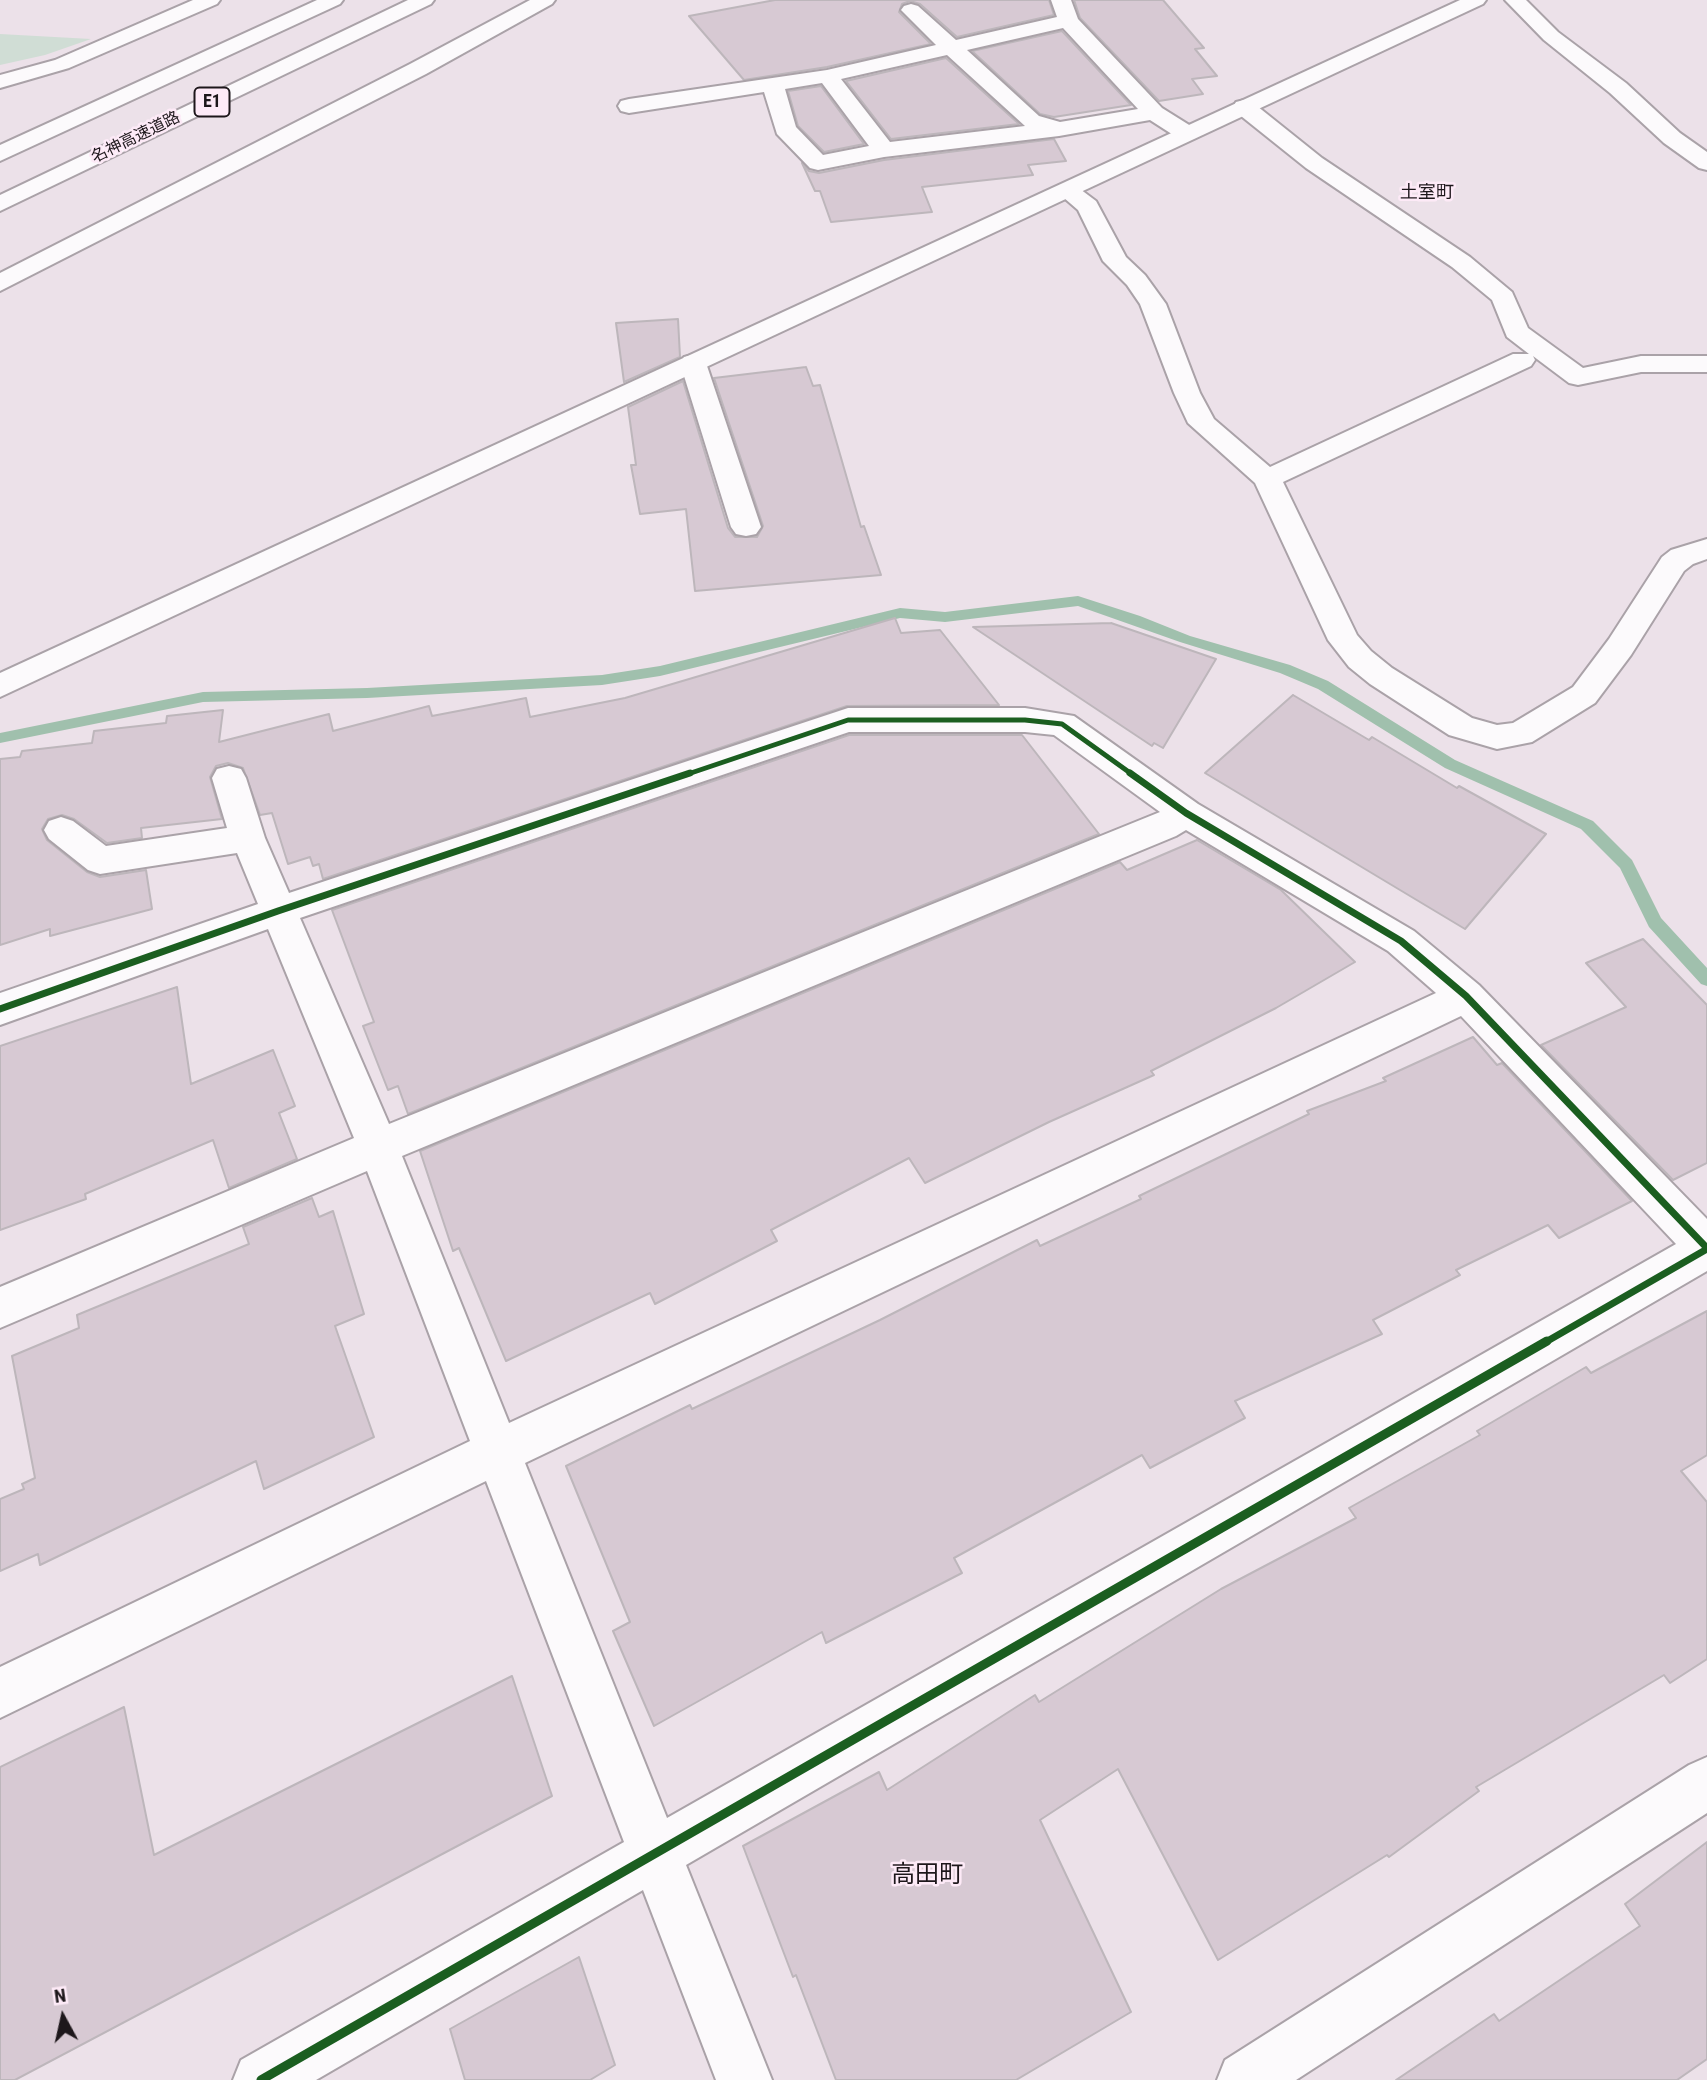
<!DOCTYPE html>
<html>
<head>
<meta charset="utf-8">
<style>
  body { margin:0 }
  #map { position:relative; width:1707px; height:2080px; overflow:hidden; background:#ece1e9; font-family:"Roboto Condensed",sans-serif }
  canvas { display:block }
  .north { position:absolute; left:28px; top:1982px; width:70px; height:70px; -webkit-text-stroke:5px #fdeaf7; paint-order:stroke; rotate:352deg; font-size:19px; font-weight:700; line-height:28px; text-align:center; color:#1d171b }
  .north::after { content:''; display:block; margin:auto; width:24px; height:32px; background:#1d171b; clip-path:polygon(50% 0,100% 100%,50% 72%,0 100%) }
</style>
</head>
<body>
<div id="map">
<canvas width="1707" height="2080"></canvas>
<div class="north">N</div>
</div>
<script>
const context = document.querySelector('canvas').getContext('2d');
context.lineJoin = 'round';
function fill(path, color) { context.fillStyle = color; context.fill(path, 'evenodd'); }
const shape = rows => new Path2D(rows.map(r => 'M' + r).join(''));
function trace(path, color, width, dash) { context.strokeStyle = color; context.lineWidth = width; context.lineCap = dash ? 'butt' : 'round'; context.setLineDash(dash || []); context.stroke(path); }
function drawText(font, color, halo, rows, align = 'center') {
  context.font = font + ' "Roboto Condensed","Noto Sans JP",sans-serif'; context.lineWidth = 5; context.setLineDash([]); context.textBaseline = 'middle'; context.strokeStyle = halo; context.fillStyle = color; for (const [text, x, y, turn = 0] of rows) {
    context.save(); context.translate(x, y); context.rotate((+turn || 0) * Math.PI / 180); context.textAlign = isNaN(turn) ? turn : align; if (halo) context.strokeText(text, 0, 0); context.fillText(text, 0, 0); context.restore();
  }
}
const green = shape([
  [0,34,91,39,45,55,0,65]
]);
const stream = shape([
  [1078,596,1140,616,1190,636,1290,665,1328,681,1455,760,1593,821,1632,860,1661,918,1707,968,1707,986,1701,984,1649,927,1620,868,1581,829,1445,768,1318,689,1280,673,1180,642,1078,606,945,622,900,618,660,676,602,685,367,698,203,702,0,743,0,733,203,692,367,688,602,675,660,666,900,608,945,612,1078,596]
]);
const building = shape([
  [775,0,1049,0,1054,15,957,37,920,4,910,1,902,4,899,12,931,44,827,67,744,80,689,16,775,0],
  [1074,0,1163,0,1204,48,1195,49,1217,76,1192,79,1203,94,1159,101,1080,18,1074,0],
  [1062,31,1131,105,1054,117,1040,114,972,51,1062,31],
  [946,58,1019,124,891,139,846,81,946,58],
  [821,86,864,144,824,152,798,126,788,91,821,86],
  [1054,139,1066,161,1028,165,1033,175,922,187,932,212,831,222,820,191,815,191,802,163,809,171,819,173,884,160,1054,139],
  [678,319,680,357,624,382,616,323,678,319],
  [806,367,813,386,820,385,861,527,864,526,881,575,695,591,686,509,640,514,631,465,636,465,628,407,683,381,728,528,735,537,757,537,763,526,714,378,806,367],
  [895,618,901,633,940,630,999,705,847,706,323,879,319,864,313,866,310,857,288,864,272,813,260,815,243,768,228,763,216,766,210,777,222,819,141,828,142,838,107,843,74,819,62,815,48,819,42,829,47,840,87,872,100,877,146,870,152,909,50,936,50,929,0,945,0,759,20,757,22,751,92,743,94,731,166,723,167,716,223,710,219,742,329,714,333,731,429,706,432,716,526,698,530,717,625,698,895,618],
  [1111,623,1216,659,1163,748,1154,743,1152,746,973,627,1111,623],
  [1293,695,1369,740,1372,737,1457,788,1459,786,1546,834,1465,929,1205,773,1293,695],
  [849,735,1022,735,1099,834,408,1114,398,1086,388,1090,363,1026,374,1022,332,910,849,735],
  [1197,840,1281,890,1355,962,1276,1008,1151,1071,1154,1075,1049,1122,925,1183,909,1158,771,1230,777,1241,655,1304,650,1293,506,1361,459,1248,453,1251,420,1151,1120,862,1127,870,1197,840],
  [1643,939,1707,1005,1707,1163,1673,1180,1541,1045,1626,1007,1586,963,1643,939],
  [177,987,191,1084,273,1050,295,1106,279,1113,297,1159,229,1188,213,1140,85,1194,86,1199,0,1230,0,1046,177,987],
  [1473,1037,1497,1065,1502,1063,1632,1201,1559,1238,1548,1225,1456,1270,1460,1275,1373,1320,1382,1334,1235,1401,1245,1418,1150,1468,1142,1455,954,1558,962,1573,826,1643,822,1632,654,1726,613,1631,630,1622,566,1466,690,1405,692,1409,880,1320,1037,1240,1040,1246,1141,1199,1139,1196,1309,1114,1307,1111,1386,1081,1383,1078,1473,1037],
  [312,1198,319,1217,333,1211,364,1314,335,1326,374,1437,264,1489,256,1461,40,1565,38,1554,0,1571,0,1499,24,1489,22,1484,35,1478,12,1356,79,1328,77,1315,249,1244,243,1227,312,1198],
  [1707,1311,1707,1455,1681,1471,1707,1502,1707,1659,1670,1683,1664,1675,1476,1787,1479,1791,1389,1857,1387,1855,1218,1960,1118,1769,1040,1820,1131,2012,1016,2080,836,2080,796,1975,793,1977,743,1846,879,1772,887,1790,1035,1695,1039,1702,1221,1589,1356,1518,1349,1508,1480,1435,1477,1431,1586,1367,1591,1373,1707,1311],
  [512,1676,552,1796,15,2080,0,2080,0,1767,124,1707,154,1855,512,1676],
  [1707,1842,1707,2059,1677,2080,1396,2080,1494,2014,1499,2021,1640,1926,1625,1904,1707,1842],
  [579,1957,615,2065,590,2080,465,2080,450,2029,579,1957]
]);
const minor = shape([
  [193,0,220,0,217,4,69,68,0,88,0,75,55,60,193,0],
  [530,0,555,0,552,4,426,74,0,291,0,273,410,64,530,0],
  [1051,0,1071,0,1078,19,1162,108,1194,128,1197,133,1194,138,1178,138,1150,120,1059,136,884,157,818,170,810,168,777,134,764,92,629,113,621,111,618,106,621,101,629,99,827,70,936,45,901,10,904,6,911,4,918,6,956,40,1057,17,1051,0],
  [1063,28,1138,109,1060,122,1039,116,967,50,1063,28],
  [947,55,1025,126,890,142,841,79,947,55],
  [822,83,869,146,823,155,796,127,785,89,822,83],
  [1505,0,1526,0,1558,32,1626,83,1680,133,1707,152,1707,170,1699,168,1664,143,1610,93,1544,40,1505,0],
  [1244,100,1252,102,1322,158,1470,257,1512,292,1528,328,1583,368,1641,356,1707,356,1707,372,1641,372,1578,385,1569,383,1533,356,1535,360,1531,366,1283,482,1357,635,1371,651,1392,668,1472,718,1497,725,1513,723,1573,687,1609,639,1662,557,1671,550,1707,539,1707,559,1693,564,1684,571,1631,655,1595,703,1532,742,1497,749,1449,735,1370,684,1349,667,1328,640,1255,483,1188,423,1174,393,1140,304,1127,285,1103,261,1078,210,1056,191,1060,186,1068,184,1076,186,1096,201,1126,257,1145,275,1166,304,1200,393,1214,419,1270,467,1513,354,1529,354,1507,337,1492,300,1452,267,1306,168,1236,112,1233,107,1236,102,1244,100],
  [693,355,702,357,706,363,761,527,756,534,746,536,736,534,731,527,680,363,684,357,693,355],
  [848,708,1025,708,1074,716,1198,804,1414,931,1479,985,1707,1219,1707,1271,686,1865,772,2080,716,2080,643,1890,316,2080,233,2080,241,2060,624,1842,486,1481,0,1718,0,1667,470,1441,367,1171,0,1328,0,1287,354,1138,268,929,0,1025,0,993,258,904,237,853,100,874,88,870,49,839,44,830,49,821,61,817,73,821,106,846,227,828,212,778,217,769,229,766,241,769,246,778,265,838,289,893,848,708],
  [849,732,1025,732,1054,735,1160,812,389,1124,300,918,849,732],
  [1186,830,1388,951,1436,993,509,1423,402,1156,1176,836,1186,830],
  [1461,1016,1676,1244,667,1818,525,1463,1461,1016],
  [1707,1757,1707,1813,1296,2080,1217,2080,1225,2060,1689,1765,1707,1757]
]);
const tertiary = shape([
  [1460,0,1486,0,1483,4,0,697,0,673,1460,0]
]);
const motorway = shape([
  [317,0,343,0,340,4,0,161,0,145,317,0],
  [408,0,434,0,431,4,0,211,0,195,408,0]
]);
const cyclewayFar2 = shape([
  [685,775,848,720,1025,720,1062,724,1133,775]
]);
const cyclewayFar1 = shape([
  [1130,773,1186,813,1401,941,1466,996,1707,1248],
  [0,1009,278,911,690,773],
  [1544,1343,1707,1249]
]);
const cycleway = shape([
  [261,2080,1547,1341]
]);
const farStreetnames = [
  ["名神高速道路",136,138,-26]
];
const shields = [
  [212,102,35]
];
const shieldNames = [
  ["E1",212,102]
];
const farNeighbourhoodnames = [
  ["土室町",1427,193]
];
const nearNeighbourhoodnames = [
  ["高田町",927,1876]
];
fill(green, '#d0ddd5');
fill(stream, '#a0c0ad');
fill(building, '#d7c9d3');
trace(building, '#bdb6bb', 2);
trace(minor, '#aaa2a8', 4);
trace(tertiary, '#aaa2a8', 4);
trace(motorway, '#aaa2a8', 4);
fill(minor, '#fcfafc');
fill(tertiary, '#fcfafc');
fill(motorway, '#fcfafc');
trace(cyclewayFar2, '#1b5e20', 5);
trace(cyclewayFar1, '#1b5e20', 7);
trace(cycleway, '#1b5e20', 9);
drawText('16px', '#1d171b', '#fdeaf7', farStreetnames);
for (const [x, y, w] of shields) { const box = new Path2D(); box.roundRect(x - w / 2, y - 14.5, w, 29, 5); context.fillStyle = '#fdeaf7'; context.fill(box); trace(box, '#1d171b', 2); }
drawText('bold 18px', '#1d171b', null, shieldNames);
drawText('18px', '#1d171b', '#fdeaf7', farNeighbourhoodnames);
drawText('24px', '#1d171b', '#fdeaf7', nearNeighbourhoodnames);
</script>
</body>
</html>
